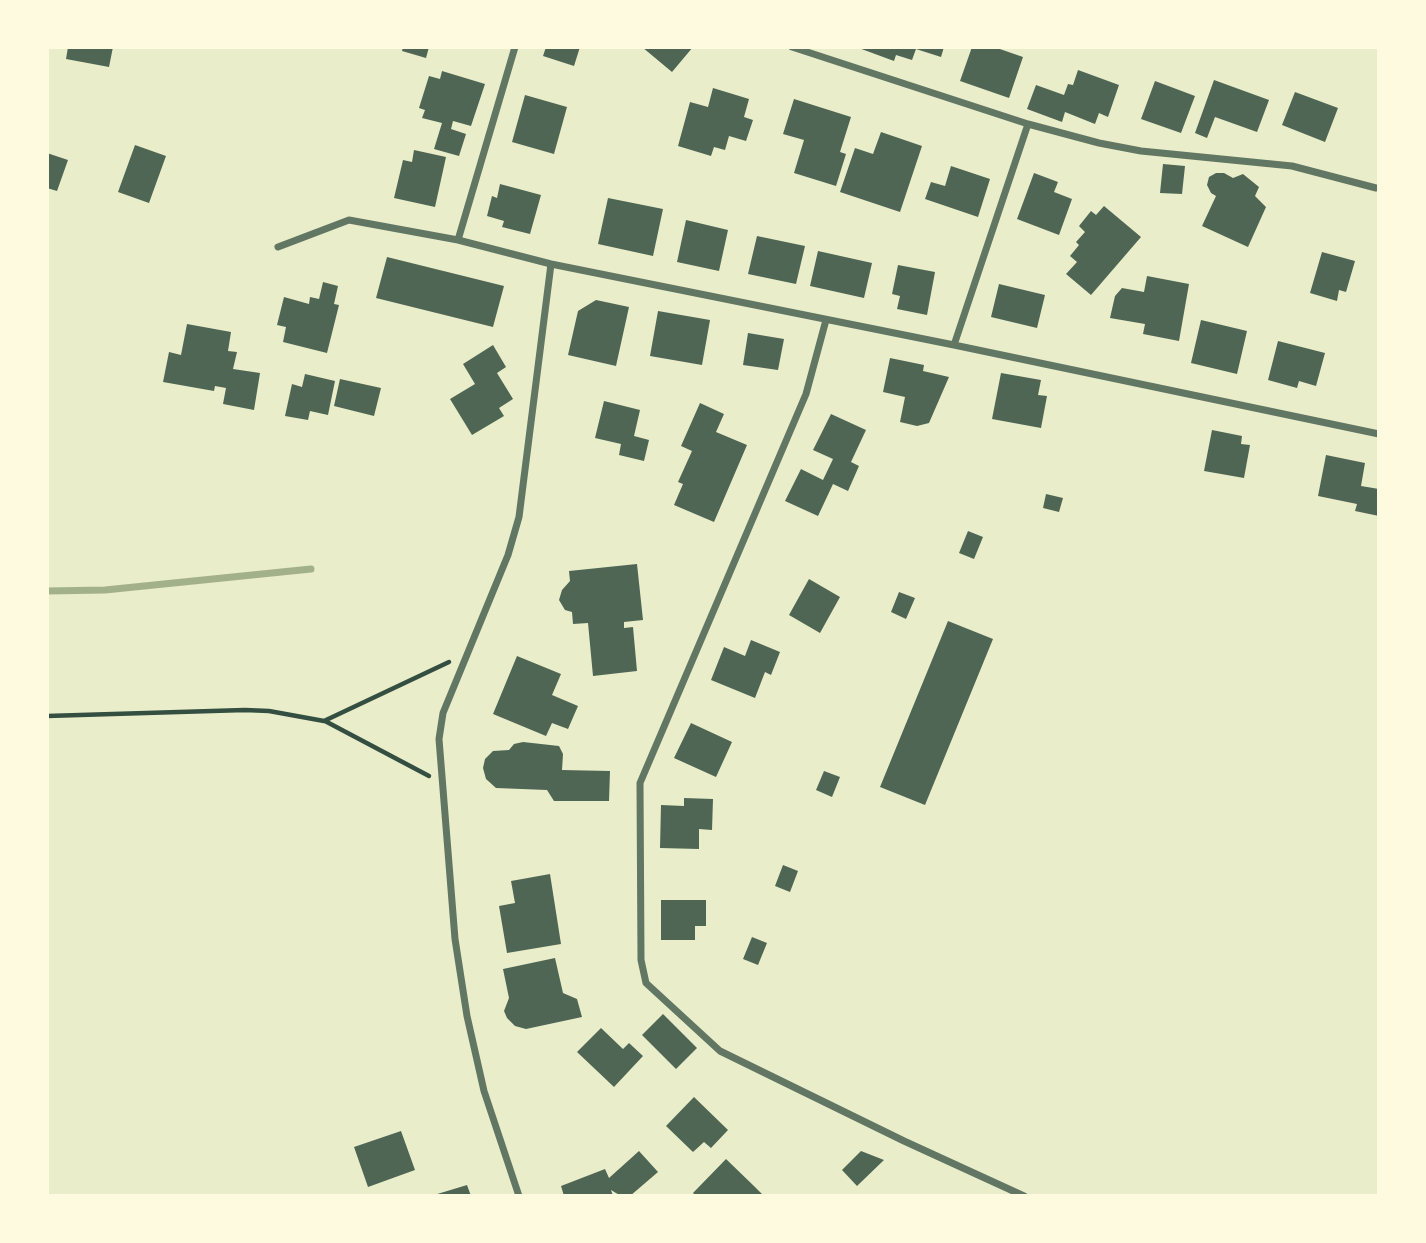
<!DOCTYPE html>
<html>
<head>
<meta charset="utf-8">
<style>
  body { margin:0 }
  #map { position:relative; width:1426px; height:1243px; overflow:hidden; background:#e9edc9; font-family:Ubuntu,sans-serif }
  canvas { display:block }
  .frame { position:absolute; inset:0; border:49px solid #fefae0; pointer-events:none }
</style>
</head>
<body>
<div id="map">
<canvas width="1426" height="1243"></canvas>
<div class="frame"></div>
</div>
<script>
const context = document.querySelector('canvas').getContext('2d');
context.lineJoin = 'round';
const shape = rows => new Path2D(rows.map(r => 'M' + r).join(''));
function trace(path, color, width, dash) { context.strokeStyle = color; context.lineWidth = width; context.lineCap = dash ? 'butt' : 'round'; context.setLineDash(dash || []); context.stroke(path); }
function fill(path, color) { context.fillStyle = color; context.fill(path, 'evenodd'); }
const stream = shape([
  [47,591,105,590,311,569]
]);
const building = shape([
  [68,47,113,47,109,67,66,59],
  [403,47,429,47,426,58,402,51],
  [546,47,580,47,574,66,543,56],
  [642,47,693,47,672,72],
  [856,47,944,47,941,57,916,49,912,60,896,55,894,61],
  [972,47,994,47,1023,57,1009,98,960,81],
  [1078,70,1119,85,1108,117,1099,113,1095,124,1065,112,1062,122,1027,109,1036,85,1064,95,1068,84,1073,85],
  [442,71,485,84,471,126,453,121,451,129,466,134,459,156,434,149,442,123,422,118,425,110,419,108,429,76,440,79],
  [1214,80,1269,100,1257,132,1215,117,1207,138,1195,133],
  [1155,81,1195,96,1181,133,1141,119],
  [713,88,749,99,744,117,753,120,746,141,729,136,725,150,714,147,711,156,678,146,690,102,708,107],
  [1295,92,1338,108,1325,142,1282,125],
  [525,95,567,107,554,154,512,142],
  [794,99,851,117,840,152,846,154,836,186,794,173,804,140,783,134],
  [881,132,922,146,900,212,840,192,855,148,873,154],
  [135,145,166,156,149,203,118,192],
  [414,150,446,157,435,207,394,198,403,160,412,162],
  [47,153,68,160,57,191,47,188],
  [1163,164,1185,166,1182,194,1160,193],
  [951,166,990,179,978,217,925,199,931,182,945,186],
  [1034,173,1058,182,1054,192,1072,199,1059,235,1017,219],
  [1216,173,1224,173,1233,178,1243,174,1259,187,1255,196,1266,207,1248,247,1202,226,1216,196,1211,193,1207,185,1209,177],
  [500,184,541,195,530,234,502,227,504,221,487,216,492,196,497,198],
  [608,198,663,209,653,256,598,244],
  [1104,206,1141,237,1091,295,1066,274,1077,262,1070,256,1079,245,1076,242,1085,232,1079,226,1091,211,1096,215],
  [686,220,728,230,719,271,677,262],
  [757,236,805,246,796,284,748,274],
  [818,251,872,263,864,298,810,286],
  [1322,252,1355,261,1346,292,1339,290,1337,301,1310,293],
  [387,257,504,286,493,327,376,298],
  [898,265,935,272,927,315,897,309,900,296,892,294],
  [1147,276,1189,284,1179,341,1143,334,1145,324,1110,318,1115,296,1122,288,1144,292],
  [323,282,338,286,334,304,339,305,327,353,283,342,286,327,277,325,284,297,309,304,310,297,319,299],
  [999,284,1045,295,1037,328,991,317],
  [596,300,629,307,616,366,568,355,578,311],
  [658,311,710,320,702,365,650,356],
  [1201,320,1247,331,1237,374,1191,363],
  [187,324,231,332,228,351,237,352,233,369,260,373,254,410,223,404,226,388,215,386,214,391,163,382,169,352,181,355],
  [748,333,784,339,778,370,743,365],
  [1278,341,1325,353,1316,386,1299,381,1297,388,1268,380],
  [493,345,506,367,497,373,513,399,499,408,504,416,472,435,450,399,475,384,463,364],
  [890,358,924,365,923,371,949,377,929,423,917,426,900,422,905,397,883,392],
  [1001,373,1041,380,1038,395,1047,396,1041,428,992,419],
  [305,374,335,381,328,415,310,411,308,420,285,416,292,384,302,387],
  [340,379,381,388,374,416,334,406],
  [604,401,640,410,634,436,649,440,644,461,619,455,621,444,595,438],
  [700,403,724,414,716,432,747,445,714,522,674,505,683,484,678,482,692,451,681,446],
  [831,414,866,430,851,462,859,466,848,491,833,484,818,516,785,501,801,469,823,480,833,459,813,450],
  [1212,430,1242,436,1241,444,1250,445,1244,478,1204,471],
  [1326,455,1365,463,1361,486,1379,489,1379,516,1355,511,1357,504,1318,496],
  [1046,494,1063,498,1059,512,1043,508],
  [968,531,983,537,974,559,959,553],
  [637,564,643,620,624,622,624,628,633,627,637,671,593,676,588,623,573,624,572,612,565,610,559,600,562,590,570,581,569,571],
  [809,579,840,597,820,633,789,615],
  [899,592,915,598,906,619,891,612],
  [948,621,993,639,925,805,880,787],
  [751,640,780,652,771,675,765,672,755,698,711,680,724,647,745,656],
  [517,656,561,674,552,695,578,706,568,729,552,723,546,736,493,714],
  [691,723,732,742,716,777,674,758],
  [523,742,559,746,563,754,562,770,610,771,609,801,554,801,547,790,496,788,486,779,483,768,485,759,493,751,509,750,514,744],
  [824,771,840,777,832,797,816,790],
  [684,798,713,799,712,830,699,829,699,849,660,848,661,805,684,806],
  [783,865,798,871,790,892,775,886],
  [550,874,561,944,507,953,499,906,515,903,511,881],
  [661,900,706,900,706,926,695,926,695,940,661,940],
  [752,937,767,943,758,965,743,959],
  [555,958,563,993,577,999,582,1017,526,1029,515,1026,507,1018,504,1011,509,998,503,969],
  [663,1014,697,1048,676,1069,642,1035],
  [601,1028,623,1049,629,1043,643,1056,614,1087,577,1052],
  [694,1097,728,1130,711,1148,704,1142,693,1152,666,1126],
  [401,1131,415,1170,368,1187,354,1147],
  [639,1151,658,1172,630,1196,621,1196,611,1190,613,1196,564,1196,561,1186,605,1169,609,1178],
  [861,1151,884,1160,857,1186,842,1170],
  [726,1159,755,1187,764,1196,696,1196,693,1193],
  [467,1185,471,1196,434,1196,434,1195]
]);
const path = shape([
  [47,716,245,710,269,711,324,721,449,662],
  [325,721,429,776]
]);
const minor = shape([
  [792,47,1028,124,1099,143,1141,151,1292,166,1376,188],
  [458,240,515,47],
  [278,247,349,220,458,240,551,264,954,345,1379,434],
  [826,320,806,394,640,783,641,960,646,983,720,1051,904,1141,1024,1196],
  [954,345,1028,124],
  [519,1196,484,1091,467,1016,455,939,439,739,443,713,508,555,519,517,551,264]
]);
trace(stream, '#a3b18a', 7);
fill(building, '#4f6655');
trace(path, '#344e41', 4.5);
trace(minor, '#617663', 7);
</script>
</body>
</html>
